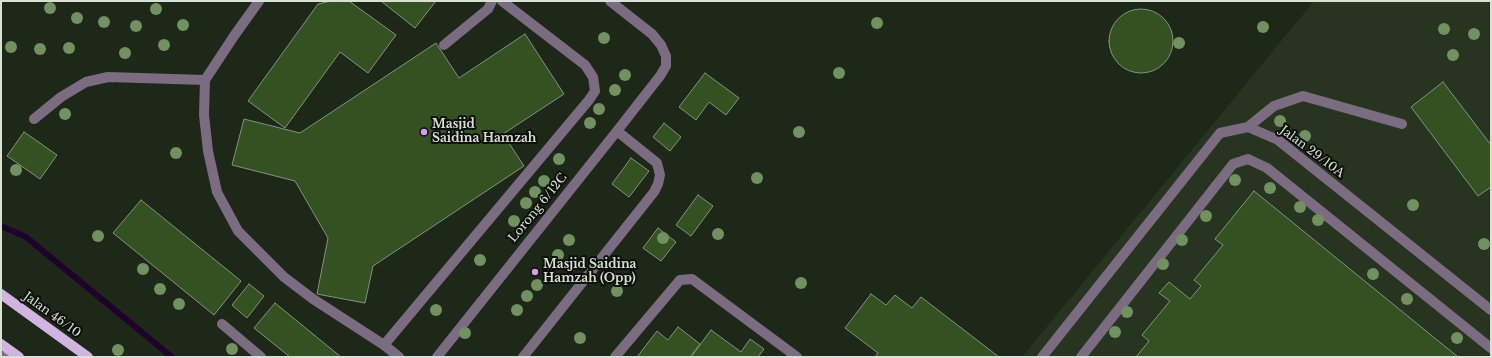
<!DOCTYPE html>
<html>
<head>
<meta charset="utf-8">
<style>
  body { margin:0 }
  #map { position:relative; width:1492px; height:358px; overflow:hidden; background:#1e2819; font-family:"Libre Baskerville",serif }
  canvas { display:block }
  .frame { position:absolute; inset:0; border:2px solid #d9e0d6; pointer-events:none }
</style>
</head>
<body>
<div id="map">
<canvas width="1492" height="358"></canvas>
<div class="frame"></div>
</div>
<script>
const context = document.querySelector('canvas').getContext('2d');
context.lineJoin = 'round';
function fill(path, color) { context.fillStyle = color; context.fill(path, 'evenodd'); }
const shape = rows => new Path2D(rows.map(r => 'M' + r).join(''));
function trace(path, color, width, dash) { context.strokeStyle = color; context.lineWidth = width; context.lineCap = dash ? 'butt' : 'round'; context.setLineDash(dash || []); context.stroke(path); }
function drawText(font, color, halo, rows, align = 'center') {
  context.font = font + ' "Libre Baskerville",serif'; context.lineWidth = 4; context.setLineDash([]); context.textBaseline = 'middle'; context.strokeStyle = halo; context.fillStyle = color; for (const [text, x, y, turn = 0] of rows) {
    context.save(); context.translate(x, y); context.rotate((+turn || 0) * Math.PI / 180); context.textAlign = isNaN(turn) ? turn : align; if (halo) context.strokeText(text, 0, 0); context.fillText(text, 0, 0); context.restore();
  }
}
const built = shape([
  [1314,1,1491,1,1491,357,1022,357]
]);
const stream = shape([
  [1,226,26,237,172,357]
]);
const building = shape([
  [331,1,349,1,396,35,368,73,340,52,285,128,248,101,318,4,331,1],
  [381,1,436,1,415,28,381,1],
  '1109 41a32 32 0 1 1 64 0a32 32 0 1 1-64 0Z',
  [525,34,564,94,503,134,524,166,373,266,365,303,317,294,328,238,295,181,232,165,244,119,300,133,436,43,459,78,525,34],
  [705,73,739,98,726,115,709,102,696,120,679,107,705,73],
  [1443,82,1491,145,1491,187,1478,196,1411,107,1443,82],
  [664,123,681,137,670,151,653,137,664,123],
  [24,132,57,155,40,179,7,156,24,132],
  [631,158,649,171,629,197,612,184,631,158],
  [1254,191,1458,357,1136,357,1149,341,1142,335,1170,301,1159,293,1169,282,1190,299,1201,286,1194,280,1223,245,1215,239,1254,191],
  [698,195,713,206,691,236,676,225,698,195],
  [141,200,241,281,214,315,113,233,141,200],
  [658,228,676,242,661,261,643,248,658,228],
  [249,284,264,296,247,318,232,305,249,284],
  [871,294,886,305,895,295,912,308,921,297,999,357,875,357,878,353,845,328,871,294],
  [275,303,341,357,290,357,254,328,275,303],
  [678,327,700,344,690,357,637,357,657,331,668,340,678,327],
  [711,330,741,352,750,339,764,349,758,357,691,357,711,330]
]);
const minor = shape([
  [444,45,488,9,492,1],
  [205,80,204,115,208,151,217,192,238,231,284,277,313,299,384,345,399,357],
  [34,119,61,97,86,82,108,77,205,80,234,36,259,1],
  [1248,127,1274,106,1303,96,1402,124],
  [222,324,261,357],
  [384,345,589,100,595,91,593,77,585,65,502,1],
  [3,357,4,357],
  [437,357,617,131,660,76,666,66,666,56,661,45,652,34,610,1],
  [523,357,654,192,658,184,660,175,657,163,617,131],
  [615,357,680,280,692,279,797,357],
  [1042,357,1220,133,1248,127,1278,140,1491,310],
  [1081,357,1233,164,1248,159,1267,168,1491,348]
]);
const major = shape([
  [1,294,88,357],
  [1,344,19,357]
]);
const trees = [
  [50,8],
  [156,9],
  [77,18],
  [104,22],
  [877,23],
  [183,25],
  [136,26],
  [1263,27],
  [1444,29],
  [1474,34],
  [604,38],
  [1179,43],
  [164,45],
  [11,47],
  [69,48],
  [40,49],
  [125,53],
  [1453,55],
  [839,73],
  [625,75],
  [615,90],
  [599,109],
  [65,114],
  [1280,121],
  [590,123],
  [799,132],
  [1305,136],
  [176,153],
  [559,159],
  [16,170],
  [757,178],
  [1235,180],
  [544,181],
  [1270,188],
  [535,192],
  [526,203],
  [1413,205],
  [1300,207],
  [1206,216],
  [1318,220],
  [514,221],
  [718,234],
  [98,236],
  [663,238],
  [569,240],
  [1182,240],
  [1484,244],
  [558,255],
  [480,260],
  [1163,264],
  [549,268],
  [143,269],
  [1373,274],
  [801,283],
  [537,285],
  [160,289],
  [617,291],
  [527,296],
  [1407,299],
  [179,304],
  [436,310],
  [517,310],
  [1127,312],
  [1115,332],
  [465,333],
  [580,338],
  [1457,338],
  [232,349],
  [118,350]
];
const markers = [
  [424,132,4,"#d99af7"],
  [535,272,4,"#d99af7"]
];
const poiNames = [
  ["Masjid",432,125],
  ["Saidina Hamzah",432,139],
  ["Masjid Saidina",543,265],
  ["Hamzah (Opp)",543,279]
];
const streetNames = [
  ["Jalan 29/10A",1312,152,37],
  ["Lorong 6/12C",538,208,-51],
  ["Jalan 46/10",52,315,36]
];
fill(built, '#273420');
trace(stream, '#1f022b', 6);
fill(building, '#345221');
trace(building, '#869280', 1);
trace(minor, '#7b6c82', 10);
trace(major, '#d2b4e2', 10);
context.fillStyle = '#719160';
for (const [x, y] of trees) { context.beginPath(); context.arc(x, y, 6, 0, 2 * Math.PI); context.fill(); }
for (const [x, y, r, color] of markers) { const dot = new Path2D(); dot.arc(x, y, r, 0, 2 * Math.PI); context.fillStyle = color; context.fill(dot); trace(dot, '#0b0f09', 1.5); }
drawText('bold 12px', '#d9e0d6', '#0b0f09', poiNames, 'left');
drawText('12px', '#d9e0d6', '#0b0f09', streetNames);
</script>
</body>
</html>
